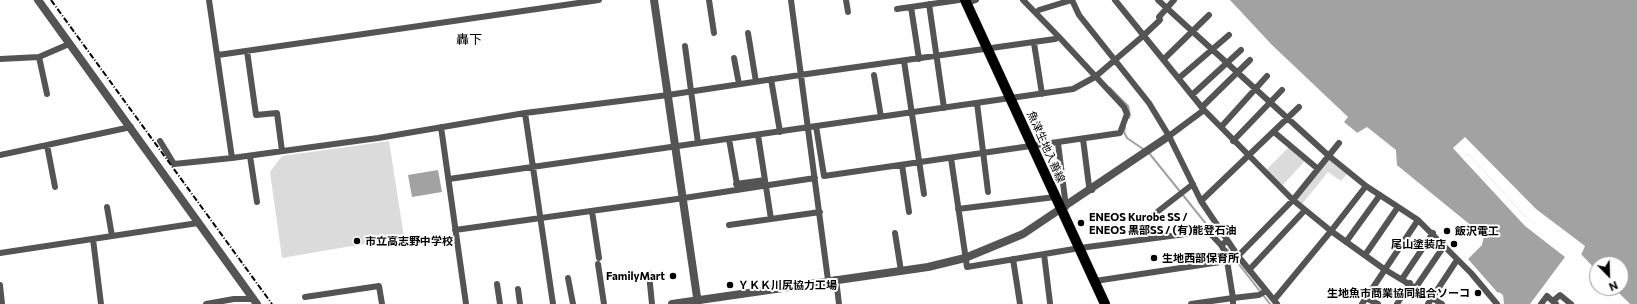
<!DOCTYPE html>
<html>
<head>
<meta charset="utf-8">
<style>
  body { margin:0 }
  #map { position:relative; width:1637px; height:304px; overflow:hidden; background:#fff; font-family:Commissioner,sans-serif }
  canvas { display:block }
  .north { position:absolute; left:1589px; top:256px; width:40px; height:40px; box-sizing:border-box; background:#fff; border:1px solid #999; border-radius:50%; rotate:157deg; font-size:11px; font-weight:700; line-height:16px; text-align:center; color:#000 }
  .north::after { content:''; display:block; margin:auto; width:14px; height:18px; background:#000; clip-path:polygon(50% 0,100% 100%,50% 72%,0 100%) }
</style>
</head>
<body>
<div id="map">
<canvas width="1637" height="304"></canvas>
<div class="north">N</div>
</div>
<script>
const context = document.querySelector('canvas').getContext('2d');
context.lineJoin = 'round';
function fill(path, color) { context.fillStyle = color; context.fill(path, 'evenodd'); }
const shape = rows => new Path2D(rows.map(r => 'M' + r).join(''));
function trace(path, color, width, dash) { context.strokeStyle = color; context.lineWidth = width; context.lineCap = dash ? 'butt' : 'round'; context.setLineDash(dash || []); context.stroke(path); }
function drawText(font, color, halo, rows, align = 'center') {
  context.font = font + ' Commissioner,"Noto Sans JP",sans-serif'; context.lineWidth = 4; context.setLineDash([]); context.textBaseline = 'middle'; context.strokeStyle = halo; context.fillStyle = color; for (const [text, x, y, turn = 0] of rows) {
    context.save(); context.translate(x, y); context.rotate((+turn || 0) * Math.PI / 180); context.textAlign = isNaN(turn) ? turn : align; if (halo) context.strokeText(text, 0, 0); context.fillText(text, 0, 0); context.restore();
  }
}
const green = shape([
  [389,141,404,237,282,258,270,172,282,156],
  [1289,147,1305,161,1282,186,1266,170],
  [1330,158,1348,173,1341,181,1328,172,1302,204,1296,199]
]);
const water = shape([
  [1230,0,1637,0,1637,304,1630,304,1614,288,1621,288,1621,264,1597,264,1597,271,1580,253,1525,216,1468,154,1462,158,1525,226,1565,257,1530,304,1504,304,1503,295,1499,292,1498,293,1468,259,1482,245,1484,236,1344,122,1348,117,1272,45],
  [438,170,442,192,412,197,408,175]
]);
const pier = shape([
  [1367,127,1396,150,1397,166,1357,133],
  [1465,137,1536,209,1585,246,1581,255,1525,216,1468,154,1462,158,1453,148]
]);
const stream = shape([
  [1110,88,1128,106,1130,115,1129,118],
  [1125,127,1124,132,1127,138,1143,149],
  [1149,153,1211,230],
  [1227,249,1270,304]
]);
const minor = shape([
  [209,0,232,158,378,138,525,113,668,95,800,75,1055,39,1059,37,1023,0],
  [709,0,714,33],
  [791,0,828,280],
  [846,0,848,12],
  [1115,0,1204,110,1293,200,1331,231,1384,269,1442,304],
  [1158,0,1329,156,1366,186,1418,220,1471,273,1497,304],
  [967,3,976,0],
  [929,4,944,108],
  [911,7,919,59],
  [897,9,959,0],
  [1039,10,1072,0,1079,15,1149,103,1169,136,1201,201,1238,256,1277,304],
  [748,33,756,82],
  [1034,43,1042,94],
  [685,46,698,143],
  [247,51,256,115,277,113,282,151],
  [218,55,599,0],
  [39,57,47,94],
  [734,58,739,84],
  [0,59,39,57,69,44],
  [1164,59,1209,15],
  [904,61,924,194],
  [874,75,881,117],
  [1179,78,1229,35],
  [771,79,780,132],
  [1193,94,1241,50],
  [977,103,988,192],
  [1202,107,1250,60],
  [525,113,553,304],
  [816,126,824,176,1120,133,1127,114,1124,107,1059,37],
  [441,127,466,304],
  [1221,127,1267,76],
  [1274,132,1318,169],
  [758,135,771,219],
  [1169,136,1204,110],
  [729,139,738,190],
  [1083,139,1089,186,1092,190],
  [160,141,174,164,232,158],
  [1233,141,1282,90],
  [1058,143,1066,207],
  [47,145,55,187],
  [0,155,131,127],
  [250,156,257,202],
  [951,158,967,267,1080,248,1208,231,1221,245,1227,241],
  [902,165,909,212],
  [449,179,1073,89,1095,77,1143,36,1160,20,1159,17,1174,0],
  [736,184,765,180],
  [1201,201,1299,107],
  [107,207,112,236],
  [958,209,1055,197],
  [592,211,599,258],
  [1152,216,1193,184],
  [729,225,820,212],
  [455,230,684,198,815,178],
  [895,233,901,271],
  [93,239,101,304],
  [1346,242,1380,195],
  [1221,245,1230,260],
  [0,253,198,223],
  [1044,254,1050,303],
  [1365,255,1398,207],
  [1013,259,1020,304],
  [598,264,604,304],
  [1249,270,1305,210],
  [649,274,652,304],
  [568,278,573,304],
  [836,279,839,304],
  [1402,279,1433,233],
  [1095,281,1227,261],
  [497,284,500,304],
  [0,285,2,304],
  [1416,287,1444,246],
  [518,289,520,304],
  [305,297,379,286,382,304],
  [1366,298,1378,304],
  [1274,300,1331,231,1366,186],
  [1553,301,1560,295,1571,304],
  [206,304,234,299,254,299],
  [1191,304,1233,298,1227,261,1232,260,1238,256,1293,200,1339,143],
  [1233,304,1233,298,1259,295,1266,291],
  [1362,304,1418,220],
  [1397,304,1410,283],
  [1428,304,1457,260],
  [1541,304,1547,296,1556,304]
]);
const tertiary = shape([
  [38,0,257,304],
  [654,0,698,304],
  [672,304,928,267,965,258,1023,234,1169,136]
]);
const primary = shape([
  [965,0,1105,304]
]);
const rail = shape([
  [51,0,272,304]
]);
const markers = [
  [1081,223,4,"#000"],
  [1447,231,4,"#000"],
  [357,241,4,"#000"],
  [1454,244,4,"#000"],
  [1154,258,4,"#000"],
  [673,276,4,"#000"],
  [730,285,4,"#000"],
  [1478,293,4,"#000"]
];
const streetNames = [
  ["魚津生地入善線",1046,147,66]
];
const poiNames = [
  ["ENEOS Kurobe SS /",1089,217],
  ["ENEOS 黒部SS / (有)能登石油",1089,230],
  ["飯沢電工",1455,231],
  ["市立高志野中学校",365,241],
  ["尾山塗装店",1446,244,"right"],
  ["生地西部保育所",1162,258],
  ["FamilyMart",665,276,"right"],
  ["ＹＫＫ川尻協力工場",738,285],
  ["生地魚市商業協同組合ソーコ",1470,293,"right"]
];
const quarterNames = [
  ["轟下",469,40]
];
fill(green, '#dbdbdb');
fill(water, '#a2a2a2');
fill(pier, '#fff');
trace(stream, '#a2a2a2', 2);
trace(primary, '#dbdbdb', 11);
trace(minor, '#545454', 6);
trace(tertiary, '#545454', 8);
trace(primary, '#000', 10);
trace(rail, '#000', 2, [6, 2, 1, 2]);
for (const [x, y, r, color] of markers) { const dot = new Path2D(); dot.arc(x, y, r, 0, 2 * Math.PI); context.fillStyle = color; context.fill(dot); trace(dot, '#fff', 1.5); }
drawText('11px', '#000', '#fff', streetNames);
drawText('bold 11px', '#000', '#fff', poiNames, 'left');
drawText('13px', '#000', '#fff', quarterNames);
</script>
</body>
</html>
